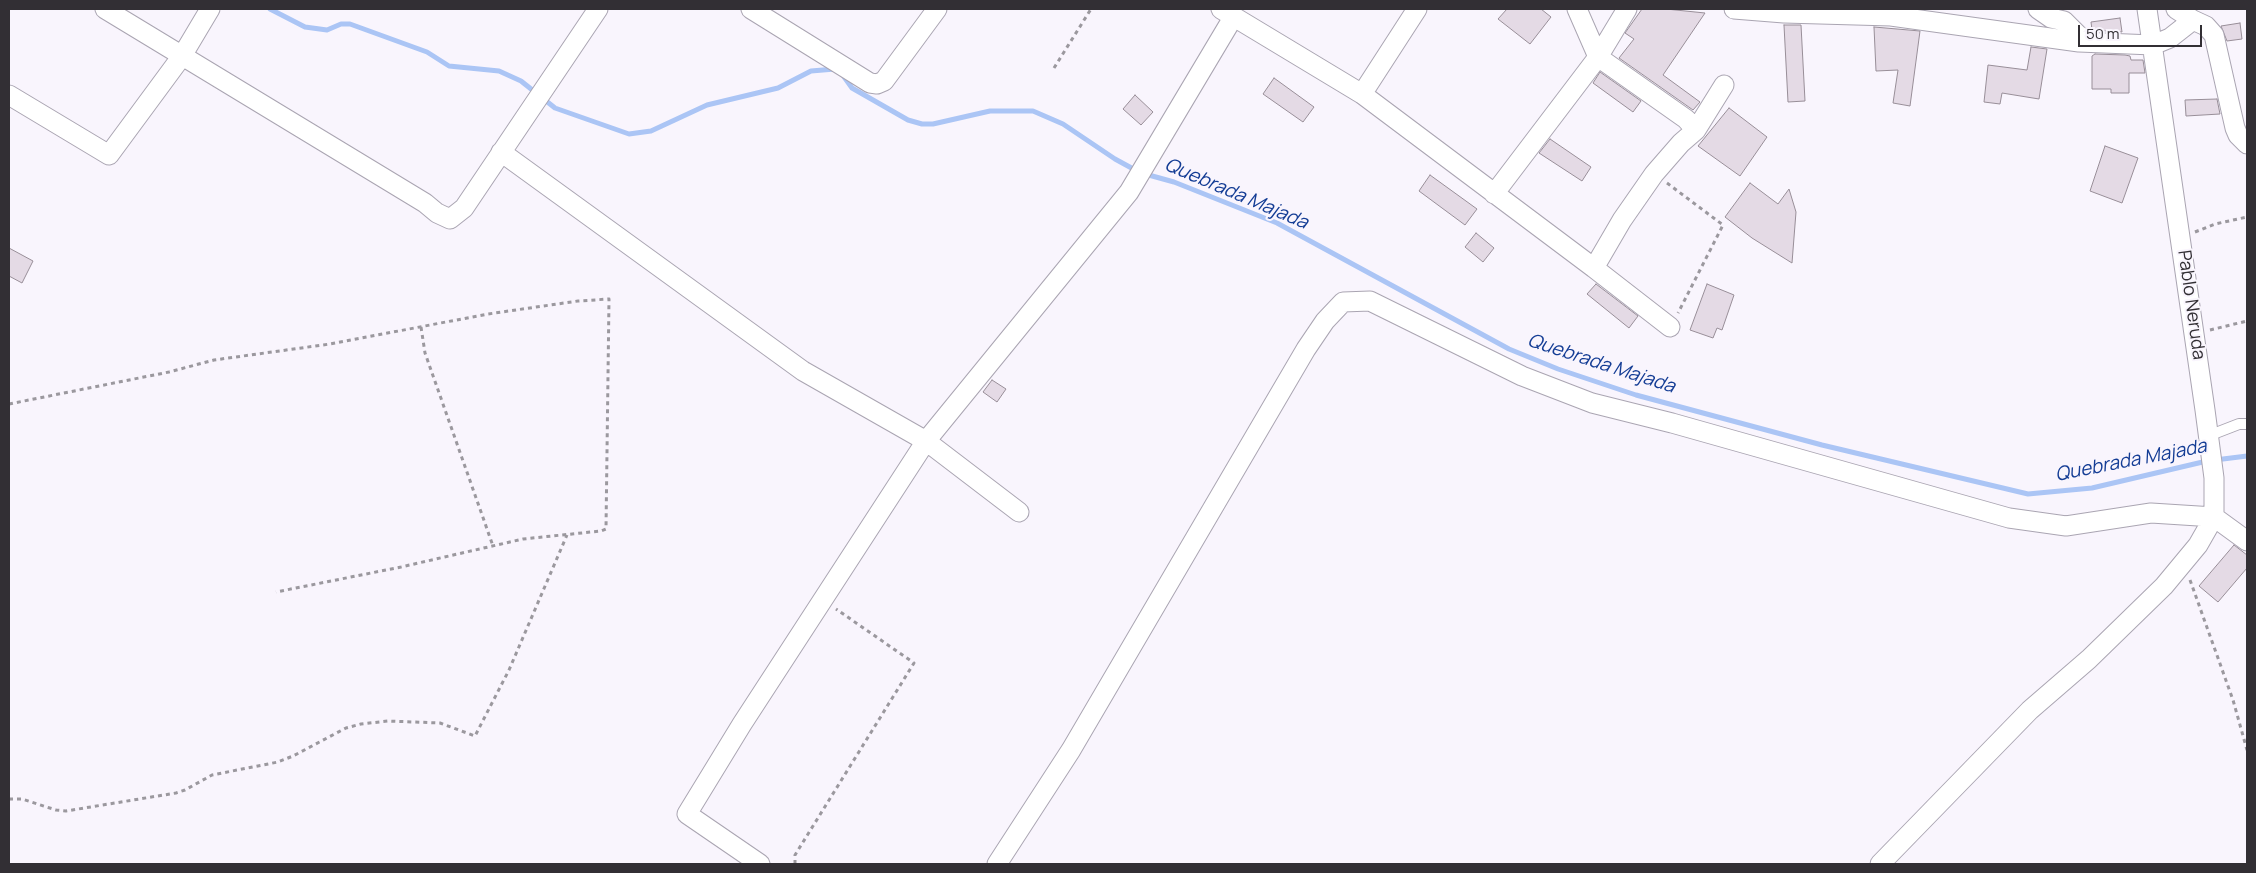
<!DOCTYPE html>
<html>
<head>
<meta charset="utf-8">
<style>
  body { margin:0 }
  #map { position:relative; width:2256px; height:873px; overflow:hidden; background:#f9f5fd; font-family:Manrope,sans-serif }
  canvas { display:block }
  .frame { position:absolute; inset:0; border:10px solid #322f34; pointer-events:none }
  .scale { position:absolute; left:2078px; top:25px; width:124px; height:22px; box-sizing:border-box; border:2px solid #322f34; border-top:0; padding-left:6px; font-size:15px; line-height:18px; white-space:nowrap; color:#322f34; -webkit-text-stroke:4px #f9f5fd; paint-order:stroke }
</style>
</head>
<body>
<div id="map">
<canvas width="2256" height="873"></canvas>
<div class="frame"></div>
<div class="scale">50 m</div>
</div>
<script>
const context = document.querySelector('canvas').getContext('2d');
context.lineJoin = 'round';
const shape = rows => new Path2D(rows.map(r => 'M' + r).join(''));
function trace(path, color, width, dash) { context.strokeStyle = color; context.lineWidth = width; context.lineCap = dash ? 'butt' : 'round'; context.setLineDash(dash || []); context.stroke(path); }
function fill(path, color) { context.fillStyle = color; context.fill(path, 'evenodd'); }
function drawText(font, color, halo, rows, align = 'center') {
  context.font = font + ' Manrope,sans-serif'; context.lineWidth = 4; context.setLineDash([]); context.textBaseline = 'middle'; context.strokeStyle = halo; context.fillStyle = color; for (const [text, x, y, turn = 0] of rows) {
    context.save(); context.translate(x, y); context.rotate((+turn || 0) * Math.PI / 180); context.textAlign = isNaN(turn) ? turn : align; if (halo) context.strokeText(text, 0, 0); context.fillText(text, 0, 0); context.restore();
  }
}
const stream = shape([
  [270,9,305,27,327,30,341,24,350,24,427,52,449,66,499,71,521,81,555,108,629,134,651,131,707,105,778,88,811,71,835,69],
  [842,74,852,88,908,120,922,124,933,124,990,111,1033,111,1063,124,1115,159,1137,171],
  [1145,174,1174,182,1277,223,1509,349,1558,369,1636,395,1703,413,1822,445,2028,494,2092,488,2207,461],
  [2215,460,2247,456]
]);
const building = shape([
  [1507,9,1541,9,1551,17,1530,44,1498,19,1507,9],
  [1642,9,1666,9,1705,13,1663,75,1700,102,1693,110,1619,58,1634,39,1625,33,1642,9],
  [2120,18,2122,32,2092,30,2091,22,2120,18],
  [2240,23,2242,39,2227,41,2221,26,2240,23],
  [1784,25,1801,25,1805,101,1788,102,1784,25],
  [1874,27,1920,31,1910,106,1893,103,1898,70,1876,71,1874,27],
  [2031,47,2047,49,2039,99,2002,93,2000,104,1984,102,1988,65,2027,70,2031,47],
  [2095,54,2125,55,2130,56,2131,60,2143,60,2145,73,2129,73,2129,93,2111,93,2111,89,2092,89,2092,56,2095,54],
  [1600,72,1641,101,1633,112,1593,83,1600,72],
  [1274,78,1314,107,1303,122,1263,94,1274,78],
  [1135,95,1153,112,1141,125,1123,109,1135,95],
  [2217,99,2220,114,2186,116,2185,100,2217,99],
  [1729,108,1767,137,1740,176,1698,146,1729,108],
  [1550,139,1591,167,1582,181,1539,153,1550,139],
  [2105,146,2138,158,2122,203,2090,191,2105,146],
  [1430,175,1477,209,1465,225,1419,191,1430,175],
  [1750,183,1778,204,1789,189,1796,212,1792,263,1752,238,1725,217,1750,183],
  [1476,233,1494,248,1483,262,1465,247,1476,233],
  [9,248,33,261,22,283,9,276,9,248],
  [1596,284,1638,316,1629,328,1587,294,1596,284],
  [1707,284,1734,295,1722,330,1717,328,1713,338,1690,330,1707,284],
  [992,380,1006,389,997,402,983,392,992,380],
  [2234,545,2247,555,2247,568,2218,602,2199,586,2234,545]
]);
const path = shape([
  [1054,68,1091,9],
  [1667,183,1723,225,1678,313],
  [2195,232,2215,224,2247,217],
  [421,327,425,353,493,546],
  [2210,330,2247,321],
  [9,404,169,372,214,360,330,344,488,314,578,301,609,299,606,529,601,531,523,539,401,567,276,592],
  [2190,580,2233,700,2247,750],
  [9,799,22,799,56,810,66,811,176,793,185,790,212,775,278,762,293,756,346,728,361,724,388,721,440,723,475,736,509,670,567,535],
  [795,864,795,855,914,663,836,609]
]);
const lane = shape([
  [2208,436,2239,424,2247,424]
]);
const street = shape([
  [105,9,425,203,437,213,450,219,464,208,598,9],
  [751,9,870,83,877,84,884,81,937,9],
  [1221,9,1362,94],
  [1417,9,1362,94,1594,268],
  [1577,9,1598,57,1686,119,1696,130],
  [1734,9,1784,13,1891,16,2079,42,2153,45,2170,38,2193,20,2206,26,2214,35,2235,128,2238,135,2247,144],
  [2038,9,2051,18,2064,21,2078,35,2090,42],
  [2176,9,2193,20],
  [9,95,109,155,182,56,210,9],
  [501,152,803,371,926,441,1019,512],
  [1494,194,1598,57,1627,9],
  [1670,327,1594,268,1622,220,1654,174,1681,143,1696,130,1724,85],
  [760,864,687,814,742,724,926,441,1129,192,1234,16],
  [997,864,1071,750,1306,349,1325,321,1343,302,1370,301,1522,376,1592,403,1672,423,2009,518,2066,526,2151,513,2214,517,2247,541],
  [1880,864,2030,710,2089,659,2164,586,2198,545,2214,517,2214,478,2205,410,2147,9]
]);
const streetNames = [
  ["Pablo Neruda",2191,305,82]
];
const waterNames = [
  ["Quebrada Majada",1236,194,23],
  ["Quebrada Majada",1601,364,18],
  ["Quebrada Majada",2131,461,-11]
];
trace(stream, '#abc5f5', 5);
fill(building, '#e4dae5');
trace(building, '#988e98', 1);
trace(lane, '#aaa5b2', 12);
trace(street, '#aaa5b2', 21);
trace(path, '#9b989e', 3, [4, 4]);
trace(lane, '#fff', 10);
trace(street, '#fff', 19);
drawText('18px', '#322f34', '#f9f5fd', streetNames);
drawText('italic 19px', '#143d95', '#f9f5fd', waterNames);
</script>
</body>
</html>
